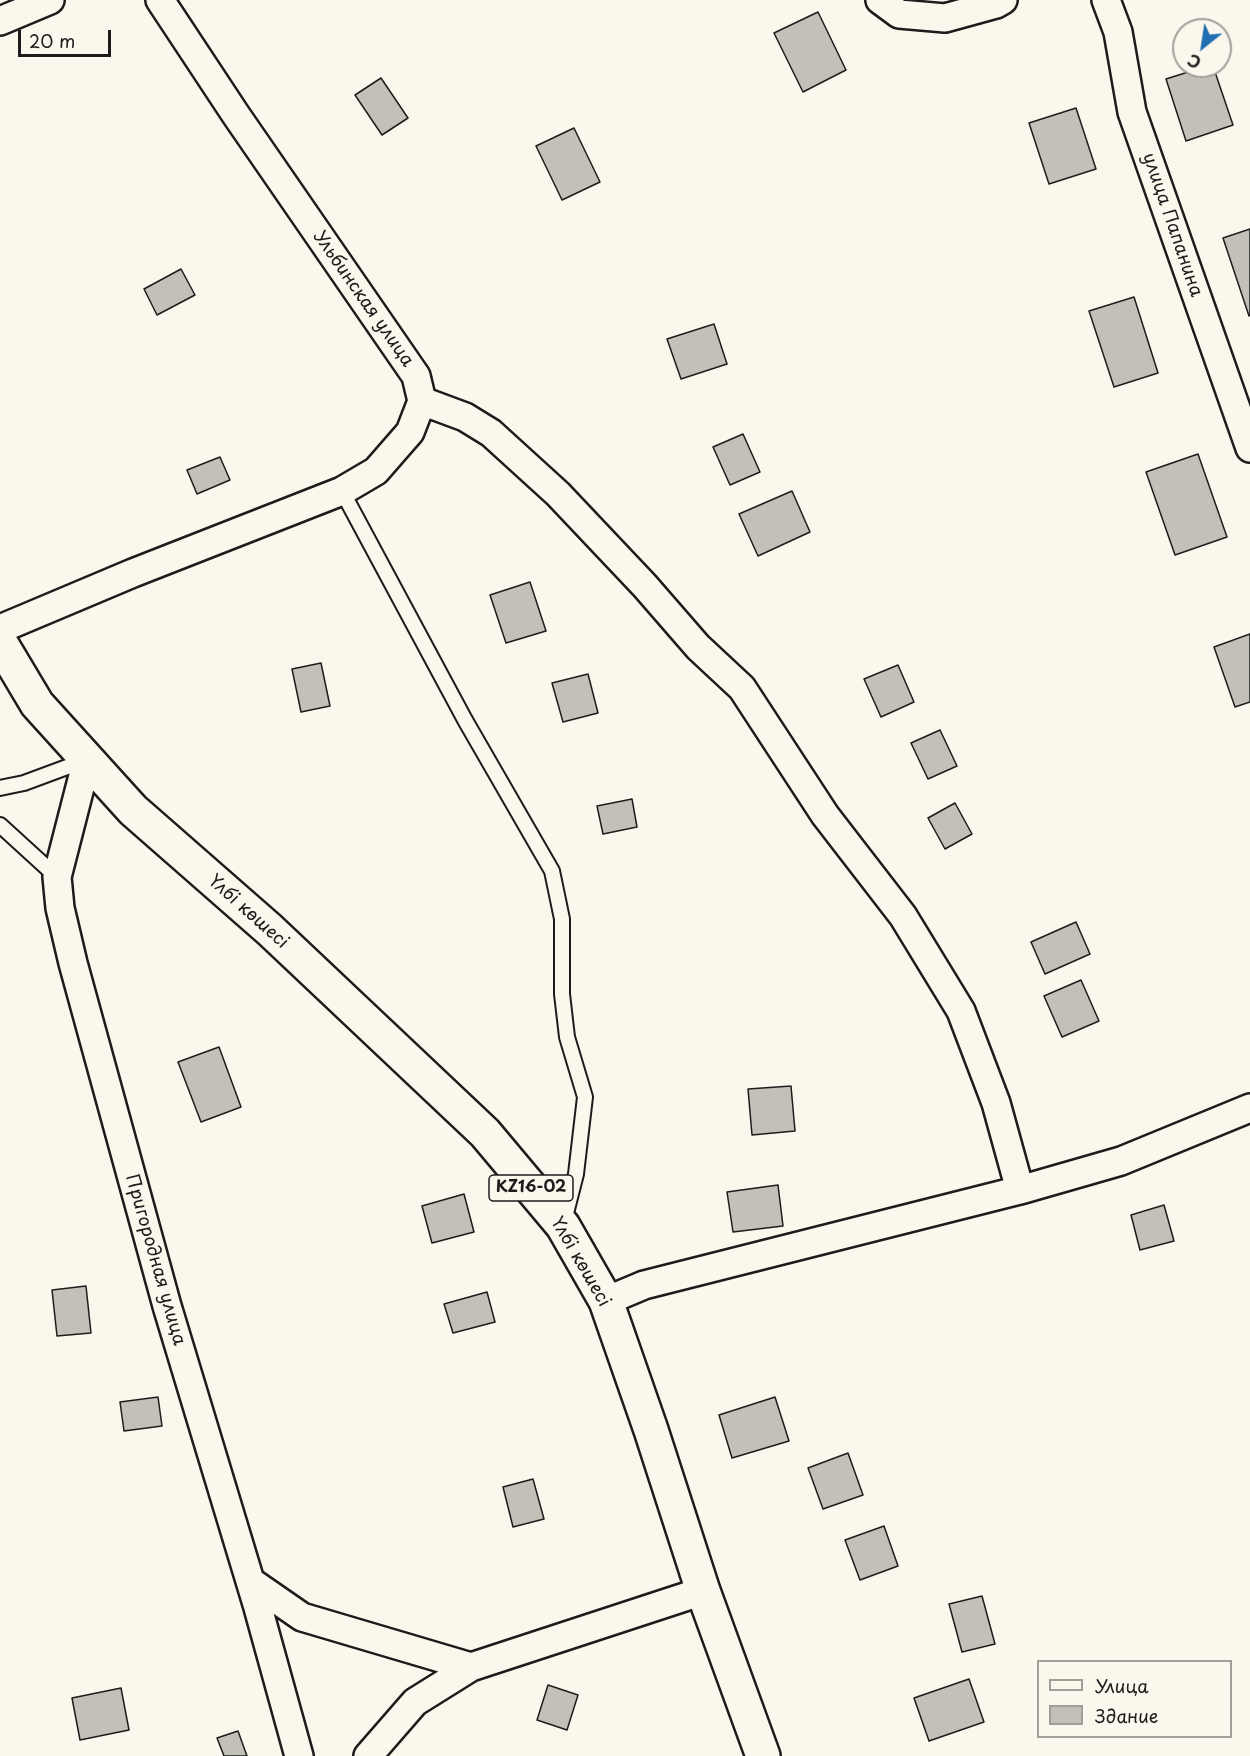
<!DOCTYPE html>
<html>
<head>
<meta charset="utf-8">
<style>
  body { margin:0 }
  #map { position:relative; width:1250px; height:1756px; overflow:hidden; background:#fbf7ec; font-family:"Playpen Sans",sans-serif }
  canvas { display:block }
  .legend { position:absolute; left:1037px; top:1660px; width:195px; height:78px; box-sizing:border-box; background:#fbf7ec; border:2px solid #a29f99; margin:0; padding:8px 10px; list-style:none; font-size:18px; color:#1c1c1c }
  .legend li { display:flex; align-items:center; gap:12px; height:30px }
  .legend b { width:30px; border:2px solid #a29f99 }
  .north { position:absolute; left:1172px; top:18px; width:60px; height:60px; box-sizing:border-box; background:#fbf7ec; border:2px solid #a29f99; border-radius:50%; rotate:210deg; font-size:16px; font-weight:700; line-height:24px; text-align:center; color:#1c1c1c }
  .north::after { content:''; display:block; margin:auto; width:21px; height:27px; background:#1f6fb2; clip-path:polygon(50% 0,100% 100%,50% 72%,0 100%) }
  .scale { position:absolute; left:18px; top:30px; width:93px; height:27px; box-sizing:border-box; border:3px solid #1c1c1c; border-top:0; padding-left:8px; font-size:18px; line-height:21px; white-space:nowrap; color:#1c1c1c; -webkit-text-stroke:4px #fbf7ec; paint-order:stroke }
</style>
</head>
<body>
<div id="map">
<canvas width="1250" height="1756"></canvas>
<ul class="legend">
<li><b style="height:8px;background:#fbf7ec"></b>Улица</li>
<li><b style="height:16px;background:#c3c0b8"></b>Здание</li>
</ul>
<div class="north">С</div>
<div class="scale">20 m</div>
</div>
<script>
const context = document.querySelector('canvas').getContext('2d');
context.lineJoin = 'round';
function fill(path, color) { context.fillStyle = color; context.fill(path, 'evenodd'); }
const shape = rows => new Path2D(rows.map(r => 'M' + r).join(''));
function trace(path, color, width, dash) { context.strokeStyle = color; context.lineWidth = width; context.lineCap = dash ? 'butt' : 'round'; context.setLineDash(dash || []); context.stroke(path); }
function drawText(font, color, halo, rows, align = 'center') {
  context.font = font + ' "Playpen Sans",sans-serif'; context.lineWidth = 5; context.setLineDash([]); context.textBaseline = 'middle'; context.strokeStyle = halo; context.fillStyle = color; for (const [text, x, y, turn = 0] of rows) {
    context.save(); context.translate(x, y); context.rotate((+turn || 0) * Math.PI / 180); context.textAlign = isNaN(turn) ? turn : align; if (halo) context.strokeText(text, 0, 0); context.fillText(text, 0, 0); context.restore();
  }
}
const building = shape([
  [818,12,846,70,803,92,774,33,818,12],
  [1207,66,1213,66,1233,125,1186,141,1166,79,1207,66],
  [381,78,408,118,382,135,355,95,381,78],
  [1076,108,1096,169,1049,184,1029,123,1076,108],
  [574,128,600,182,562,200,536,146,574,128],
  [1250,229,1250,315,1249,316,1223,238,1250,229],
  [181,269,195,295,157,315,144,289,181,269],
  [1134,297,1158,373,1114,387,1089,311,1134,297],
  [714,324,727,364,681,379,667,339,714,324],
  [743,434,760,472,730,485,713,447,743,434],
  [1198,454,1227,537,1175,555,1146,472,1198,454],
  [220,457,230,480,197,494,187,470,220,457],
  [792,491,810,532,758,556,739,514,792,491],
  [530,582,546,631,506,643,490,595,530,582],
  [1250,634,1250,702,1235,707,1214,647,1250,634],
  [321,663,330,706,301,712,292,669,321,663],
  [898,665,914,702,881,717,864,679,898,665],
  [588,674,598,713,563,722,552,683,588,674],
  [940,730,957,766,928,779,911,743,940,730],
  [632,799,637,827,603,834,597,806,632,799],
  [955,803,972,834,945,849,928,818,955,803],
  [1076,922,1090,954,1045,974,1031,942,1076,922],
  [1081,980,1099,1021,1062,1037,1044,996,1081,980],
  [219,1047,241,1107,201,1122,178,1062,219,1047],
  [791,1086,795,1131,752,1135,748,1089,791,1086],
  [778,1185,783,1226,733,1232,727,1192,778,1185],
  [464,1194,474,1232,432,1243,422,1206,464,1194],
  [1164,1205,1174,1241,1140,1250,1131,1215,1164,1205],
  [86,1286,91,1333,57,1336,52,1290,86,1286],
  [487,1292,495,1322,453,1333,444,1304,487,1292],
  [158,1397,162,1426,124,1431,120,1402,158,1397],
  [775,1397,789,1441,732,1458,719,1415,775,1397],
  [848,1453,863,1495,823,1509,808,1468,848,1453],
  [533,1479,544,1519,513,1527,503,1487,533,1479],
  [884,1526,898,1566,860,1580,845,1540,884,1526],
  [982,1596,995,1644,962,1652,949,1604,982,1596],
  [969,1679,984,1722,929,1741,914,1698,969,1679],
  [548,1685,578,1695,567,1730,537,1720,548,1685],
  [121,1688,129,1730,80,1740,72,1698,121,1688],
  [238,1731,247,1756,224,1756,217,1738,238,1731]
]);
const service = shape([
  [342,491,465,720,552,871,562,919,562,994,567,1037,585,1097,576,1174,564,1221],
  [0,788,24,783,86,760],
  [0,825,57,877]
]);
const minor = shape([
  [880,0,899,14,945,18,996,4,1003,0],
  [1106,0,1118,32,1132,112,1250,448],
  [0,21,50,0],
  [422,401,465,417,491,433,558,494,645,586,698,647,742,688,825,815,903,916,961,1011,996,1103,1020,1190],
  [0,629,133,573,342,491,376,471,410,432,422,401,416,376,236,115,160,0],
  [87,760,57,877,60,908,73,963,167,1306,257,1604,299,1756],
  [606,1301,644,1285,1020,1190,1121,1161,1250,1108],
  [250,1581,302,1617,471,1667],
  [368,1756,415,1702,471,1667,703,1591]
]);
const primary = shape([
  [0,642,37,704,133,810,270,930,485,1133,563,1226,606,1301,651,1430,703,1591,763,1756]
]);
const shields = [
  [531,1188,84]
];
const shieldNames = [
  ["KZ16-02",531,1188]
];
const streetNames = [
  ["улица Папанина",1172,225,71],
  ["Ульбинская улица",363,299,55],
  ["Үлбі көшесі",248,912,42],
  ["Пригородная улица",155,1260,74],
  ["Үлбі көшесі",580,1262,60]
];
fill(building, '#c3c0b8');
trace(building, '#1c1c1c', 1.5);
trace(service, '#1c1c1c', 18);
trace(minor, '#1c1c1c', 32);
trace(primary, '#1c1c1c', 38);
trace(service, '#fbf7ec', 14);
trace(minor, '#fbf7ec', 27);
trace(primary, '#fbf7ec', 33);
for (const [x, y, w] of shields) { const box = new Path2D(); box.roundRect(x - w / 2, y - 13, w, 26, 4.5); context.fillStyle = '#fbf7ec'; context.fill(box); trace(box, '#1c1c1c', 1.5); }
drawText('bold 16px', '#1c1c1c', null, shieldNames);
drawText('18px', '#1c1c1c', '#fbf7ec', streetNames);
</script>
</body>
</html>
